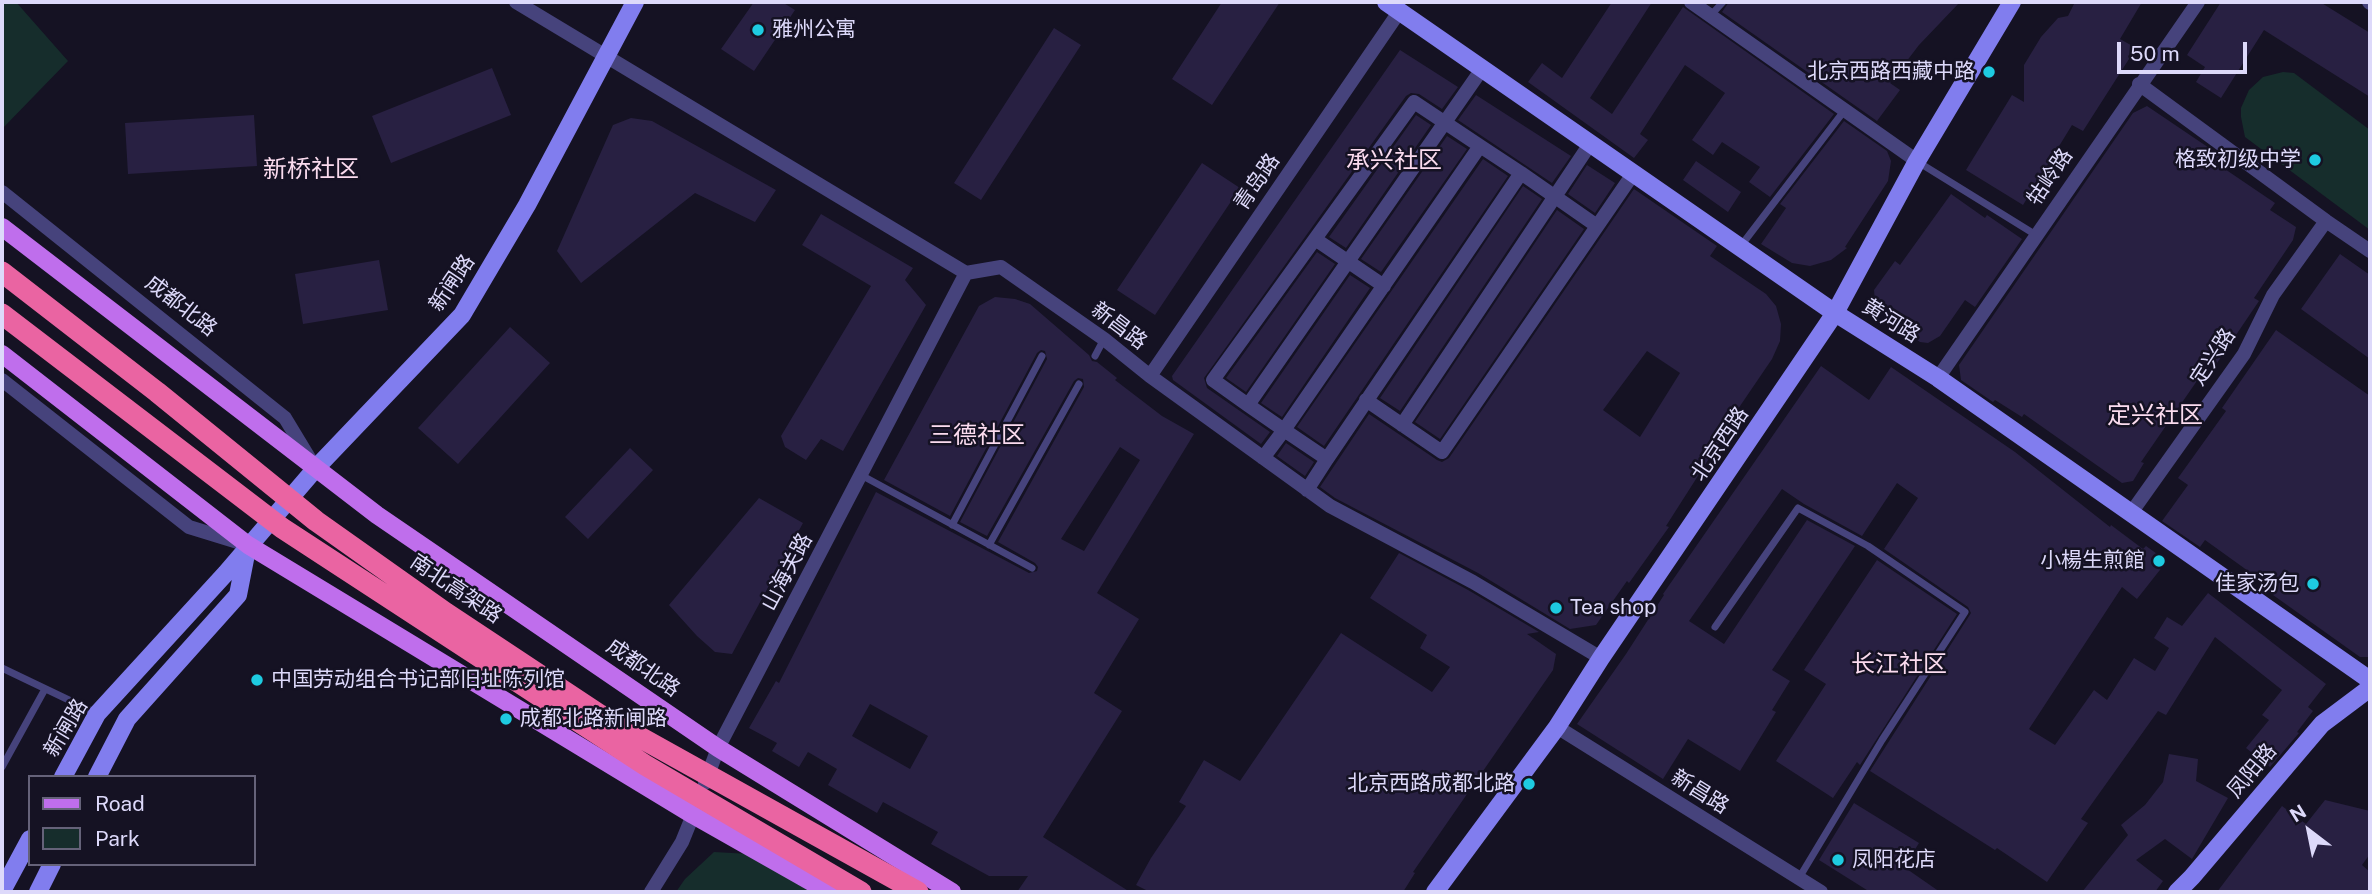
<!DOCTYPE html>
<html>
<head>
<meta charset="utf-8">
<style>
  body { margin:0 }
  #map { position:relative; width:2372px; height:894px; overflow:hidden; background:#151223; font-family:"Public Sans",sans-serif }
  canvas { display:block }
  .frame { position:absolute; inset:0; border:4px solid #ddd9fa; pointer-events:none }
  .legend { position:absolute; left:28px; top:775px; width:228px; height:91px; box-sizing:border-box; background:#151223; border:2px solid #656279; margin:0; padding:9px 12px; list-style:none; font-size:21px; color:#ddd9fa }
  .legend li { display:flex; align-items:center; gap:14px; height:35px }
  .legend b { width:35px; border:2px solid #656279 }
  .north { position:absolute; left:2274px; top:796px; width:70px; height:70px; -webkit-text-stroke:5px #151223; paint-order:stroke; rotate:328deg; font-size:19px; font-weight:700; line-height:28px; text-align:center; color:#ddd9fa }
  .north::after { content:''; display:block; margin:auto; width:24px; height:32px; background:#ddd9fa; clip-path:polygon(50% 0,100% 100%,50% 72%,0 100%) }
  .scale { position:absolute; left:2117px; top:42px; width:130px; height:32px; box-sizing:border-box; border:4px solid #ddd9fa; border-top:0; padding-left:9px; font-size:21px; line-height:24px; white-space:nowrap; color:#ddd9fa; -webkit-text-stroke:5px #151223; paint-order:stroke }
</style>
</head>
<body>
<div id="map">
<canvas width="2372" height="894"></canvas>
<div class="frame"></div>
<ul class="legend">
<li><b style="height:9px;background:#bf6eec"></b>Road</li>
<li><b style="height:19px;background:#162d2c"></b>Park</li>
</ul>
<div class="north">N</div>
<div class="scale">50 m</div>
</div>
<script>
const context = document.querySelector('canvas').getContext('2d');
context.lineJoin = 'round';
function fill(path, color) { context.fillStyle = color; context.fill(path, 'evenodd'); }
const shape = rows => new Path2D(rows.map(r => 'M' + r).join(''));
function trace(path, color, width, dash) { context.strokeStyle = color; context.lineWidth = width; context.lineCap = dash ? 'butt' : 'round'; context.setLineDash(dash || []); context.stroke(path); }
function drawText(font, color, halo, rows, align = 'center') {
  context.font = font + ' "Public Sans","Noto Sans SC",sans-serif'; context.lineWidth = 5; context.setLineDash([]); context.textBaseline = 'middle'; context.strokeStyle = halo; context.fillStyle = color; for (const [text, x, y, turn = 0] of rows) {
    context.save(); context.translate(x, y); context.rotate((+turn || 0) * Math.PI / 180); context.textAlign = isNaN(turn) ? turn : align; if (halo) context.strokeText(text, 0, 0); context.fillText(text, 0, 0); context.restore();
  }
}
const green = shape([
  [2,2,16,2,68,61,2,129],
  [2283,72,2294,73,2370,130,2370,230,2245,137,2241,117,2241,108,2249,90,2263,77],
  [714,852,750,854,812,892,676,892,685,879]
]);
const building = shape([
  [754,2,782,2,795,10,754,71,721,49],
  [1222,2,1280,2,1212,105,1172,79],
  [1612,2,1652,2,1590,98,1612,114,1683,7,1834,114,1770,197,1749,182,1760,167,1722,142,1713,155,1692,140,1725,93,1685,65,1640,134,1648,140,1634,158,1528,82,1542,63,1562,78],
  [1729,2,1960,2,1919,45,1890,83,1900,90,1877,121,1722,12],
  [2075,2,2142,2,2120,39,2136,48,2083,131,2072,125,2023,205,1966,170,2012,95,2024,102,2024,65,2041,37,2058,18,2068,16],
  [2221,2,2320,2,2370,33,2370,97,2264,30,2221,98,2196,82,2205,67,2187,55],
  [1054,28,1081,45,981,200,954,183],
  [1400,50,1458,87,1442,109,1419,94,1411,93,1406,96,1204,378,1207,388,1270,432,1261,444,1173,380,1172,376],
  [492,68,511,115,391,163,372,116],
  [1476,95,1571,156,1552,183,1458,120],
  [2147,106,2221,156,2216,163,2275,203,2270,210,2296,227,2293,240,2254,298,2259,301,2217,363,2212,359,2141,462,2144,463,2133,481,2122,483,2024,414,2022,417,1995,400,1993,402,1961,380,1959,365,2133,113],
  [254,115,257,166,128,174,125,123],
  [1416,115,1431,125,1346,248,1329,237],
  [631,118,652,121,776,190,755,222,695,193,581,283,557,251,613,125],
  [1844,121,1887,151,1891,161,1888,181,1845,247,1847,248,1831,260,1810,266,1792,263,1761,244,1786,208,1780,204],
  [1447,136,1467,149,1381,272,1361,259],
  [1483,159,1508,176,1324,446,1297,427],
  [1696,161,1741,192,1728,212,1683,180],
  [1202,163,1240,188,1155,315,1117,290],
  [1587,165,1615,183,1595,213,1568,194],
  [1523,186,1542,199,1400,411,1380,398],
  [1634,189,1717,246,1710,256,1766,294,1776,306,1781,324,1780,341,1772,359,1738,409,1740,410,1666,526,1669,527,1629,583,1627,581,1596,625,1570,629,1478,573,1335,498,1320,487,1369,414,1437,460,1442,462,1449,458],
  [1647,351,1680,373,1640,437,1603,410],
  [1951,194,1985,218,1987,215,2022,239,1975,307,1965,300,1940,336,1928,343,1920,342,1886,319,1875,301,1874,290,1895,261,1900,265],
  [1557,210,1584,229,1440,439,1415,422],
  [821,214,913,268,905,280,926,305,843,451,821,439,806,460,785,447,781,436,871,286,802,245],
  [1317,252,1335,264,1246,392,1226,378],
  [2340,254,2370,275,2370,359,2301,309],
  [379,260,388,310,303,324,295,274],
  [1350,275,1370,288,1282,417,1261,403],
  [995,297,1015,299,1030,304,1089,355,1092,361,1097,362,1117,378,1115,380,1162,416,1194,434,1097,593,1139,619,1094,693,1122,711,1043,837,1130,892,1017,892,1028,876,989,876,931,844,938,832,883,802,877,813,828,785,837,769,808,752,799,767,772,751,777,743,749,728,776,681,779,683,876,492,1029,573,1037,571,1038,567,1035,563,998,542,1084,387,1083,379,1078,378,1074,381,987,536,960,522,1047,359,1045,351,1041,350,1037,353,950,516,884,480,979,306],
  [1120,447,1140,460,1084,551,1061,539],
  [870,704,928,736,910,769,852,736],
  [510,327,550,363,458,464,418,428],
  [2276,330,2370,396,2370,657,2360,657,2273,595,2276,591,2205,540,2200,547,2162,521,2188,485,2178,478,2226,411,2222,408],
  [1821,366,1869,400,1891,367,2015,452,2110,527,2111,525,2143,549,2146,546,2167,561,2137,599,2122,587,2029,729,2055,745,2094,690,2107,700,2134,658,2155,671,2169,648,2154,638,2167,617,2182,626,2208,593,2326,684,2308,707,2313,711,2297,732,2299,733,2270,767,2246,748,2269,720,2262,715,2282,690,2215,637,2166,715,2158,711,2081,819,2088,823,2047,882,1997,848,1995,850,1870,771,1971,613,1968,607,1884,549,1918,498,1897,483,1862,536,1804,504,1782,489,1689,621,1724,644,1807,520,1855,546,1772,670,1790,681,1772,710,1776,712,1740,771,1688,739,1663,779,1577,724,1626,654,1664,595,1663,594],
  [1286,443,1314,462,1305,476,1277,456],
  [630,448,653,470,588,539,565,517],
  [759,498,803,523,732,654,715,652,697,636,669,605],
  [1399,553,1468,590,1539,632,1527,634,1556,654,1553,670,1413,872,1415,873,1403,892,1150,892,1136,885,1151,858,1186,806,1179,802,1204,760,1240,781,1341,633,1432,692,1450,667,1420,648,1427,635,1370,598],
  [1877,560,1957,614,1860,765,1857,762,1833,798,1776,761,1826,684,1804,670],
  [2169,754,2198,759,2196,781,2228,798,2192,859,2165,839,2136,860,2163,881,2155,892,2082,892,2128,835,2121,825,2145,805,2163,782],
  [2325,800,2370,811,2370,854,2362,865,2370,872,2370,892,2217,892,2282,806,2306,824],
  [1854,803,1919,843,1904,867,1940,892,1870,892,1819,860]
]);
const lane = shape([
  [1711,15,1723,2],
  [1918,162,2036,235],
  [1740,247,1844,111],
  [1095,356,1104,339],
  [861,475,1032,568],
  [952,525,1042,356],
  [989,545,1079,384],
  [1715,627,1798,508,1868,546,1965,612,1882,740,1799,878],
  [2,668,96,713],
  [2,767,45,689]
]);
const street = shape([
  [516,2,966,273,1001,267,1104,339,1150,376,1330,506,1473,582,1601,658],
  [1691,2,1917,161],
  [2369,2,2370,3],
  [2139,84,2326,221,2370,251],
  [1521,173,1597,226],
  [2,192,285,418,311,461],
  [1315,239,1384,286],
  [1150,376,1399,12],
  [1938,378,2198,2],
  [2,380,189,527,241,543],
  [1366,400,1442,452,1633,174],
  [1248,405,1482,69],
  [1402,425,1590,144],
  [1263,458,1284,430,1480,146,1414,102,1213,380,1248,405,1284,430,1327,459,1521,173,1480,146],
  [1307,490,1327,459],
  [2131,513,2244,354,2273,295,2326,221],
  [1557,727,1821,892],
  [705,783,718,748,966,273],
  [651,892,682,842,697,805]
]);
const secondary = shape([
  [1386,2,1835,313,1938,378,2370,680],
  [63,777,97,714,226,573,316,468,462,315,527,205,635,2],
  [97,777,127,719,238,595,247,549],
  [2,891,30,839],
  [38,892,52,864],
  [1435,892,1557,727,1601,658,1835,313,1917,161,2012,2],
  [2177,892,2192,877,2322,724,2370,688]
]);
const primary = shape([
  [2,227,377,515,718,748,952,892],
  [2,354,248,545,693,815,829,892]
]);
const highwayBridge = shape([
  [2,272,157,392,316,521,446,613,600,715,918,892],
  [2,314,282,528,645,765,861,892]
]);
const markers = [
  [758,30,7,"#1ecbe1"],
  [1989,72,7,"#1ecbe1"],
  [2315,160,7,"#1ecbe1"],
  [2159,561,7,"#1ecbe1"],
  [2313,584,7,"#1ecbe1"],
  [1556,608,7,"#1ecbe1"],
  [257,680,7,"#1ecbe1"],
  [506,719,7,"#1ecbe1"],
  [1529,784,7,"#1ecbe1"],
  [1838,860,7,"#1ecbe1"]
];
const poiNames = [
  ["雅州公寓",772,30],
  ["北京西路西藏中路",1975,72,"right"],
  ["格致初级中学",2301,160,"right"],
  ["小楊生煎館",2145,561,"right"],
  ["佳家汤包",2299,584,"right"],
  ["Tea shop",1570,608],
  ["中国劳动组合书记部旧址陈列馆",271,680],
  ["成都北路新闸路",520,719],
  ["北京西路成都北路",1515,784,"right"],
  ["凤阳花店",1852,860]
];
const streetNames = [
  ["牯岭路",2050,177,-56],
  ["青岛路",1257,182,-56],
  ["新闸路",452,283,-56],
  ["成都北路",181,306,38],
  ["黄河路",1891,321,32],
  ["新昌路",1119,326,37],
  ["定兴路",2213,357,-57],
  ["北京西路",1720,444,-56],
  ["山海关路",787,572,-62],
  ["南北高架路",456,589,34],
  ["成都北路",643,668,35],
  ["新闸路",66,728,-59],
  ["凤阳路",2252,771,-50],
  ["新昌路",1700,792,32]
];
const quarterNames = [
  ["承兴社区",1394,161],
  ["新桥社区",311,170],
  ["定兴社区",2155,416],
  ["三德社区",977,436],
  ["长江社区",1899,665]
];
fill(green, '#162d2c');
fill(building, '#282042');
trace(lane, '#46437c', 7);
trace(street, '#46437c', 14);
trace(secondary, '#817dee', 18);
trace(primary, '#bf6eec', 18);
trace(highwayBridge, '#ea64a2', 21);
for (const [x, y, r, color] of markers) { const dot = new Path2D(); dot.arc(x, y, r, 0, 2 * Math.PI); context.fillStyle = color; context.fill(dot); trace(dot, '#151223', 2.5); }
drawText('21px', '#ddd9fa', '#151223', poiNames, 'left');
drawText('21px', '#ddd9fa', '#151223', streetNames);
drawText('24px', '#fadbee', '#151223', quarterNames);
</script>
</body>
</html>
